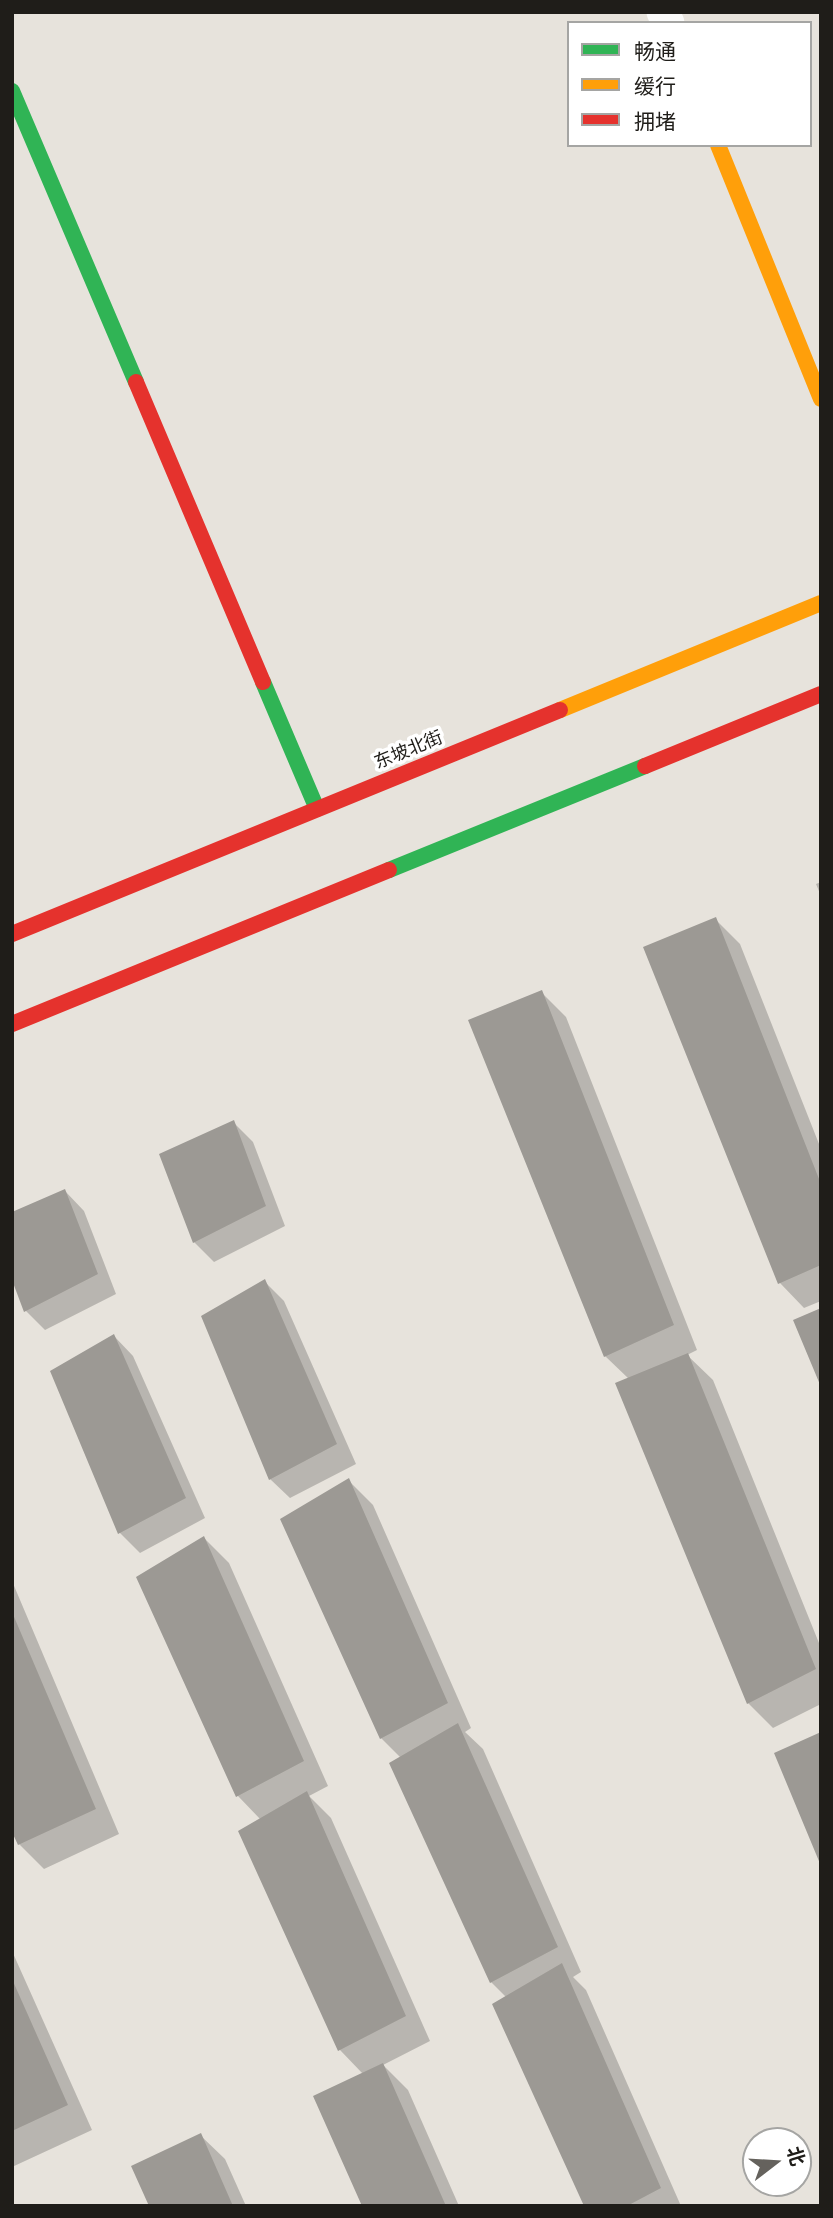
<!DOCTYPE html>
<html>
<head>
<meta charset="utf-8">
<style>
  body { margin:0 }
  #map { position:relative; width:833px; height:2218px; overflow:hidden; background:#e7e3dc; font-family:Roboto,"Noto Sans SC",sans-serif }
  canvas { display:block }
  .frame { position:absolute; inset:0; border:14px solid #1f1d19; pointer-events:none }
  .legend { position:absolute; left:567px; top:21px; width:245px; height:126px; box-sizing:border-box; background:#fff; border:2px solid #a5a5a3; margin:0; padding:9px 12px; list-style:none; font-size:21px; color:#1f1d19 }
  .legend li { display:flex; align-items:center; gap:14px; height:35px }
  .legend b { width:35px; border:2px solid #a5a5a3 }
  .north { position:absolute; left:742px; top:2127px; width:70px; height:70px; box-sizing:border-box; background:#fff; border:2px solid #a5a5a3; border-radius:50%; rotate:73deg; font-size:19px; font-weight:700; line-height:28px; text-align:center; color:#1f1d19 }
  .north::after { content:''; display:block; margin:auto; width:24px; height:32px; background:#65625d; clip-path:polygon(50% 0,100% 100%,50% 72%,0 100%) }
</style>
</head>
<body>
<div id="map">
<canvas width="833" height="2218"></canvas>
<div class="frame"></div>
<ul class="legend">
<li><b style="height:9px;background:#30b455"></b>畅通</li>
<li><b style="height:9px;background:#ff9f0a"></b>缓行</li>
<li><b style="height:9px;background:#e5322d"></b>拥堵</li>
</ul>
<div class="north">北</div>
</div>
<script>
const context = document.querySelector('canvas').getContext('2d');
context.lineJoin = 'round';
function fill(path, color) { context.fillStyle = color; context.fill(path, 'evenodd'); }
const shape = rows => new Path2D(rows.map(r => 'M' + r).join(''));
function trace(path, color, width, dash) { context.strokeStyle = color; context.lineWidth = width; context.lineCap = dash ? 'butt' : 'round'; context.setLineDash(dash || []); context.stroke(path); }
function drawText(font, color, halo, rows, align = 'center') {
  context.font = font + ' Roboto,"Noto Sans SC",sans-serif'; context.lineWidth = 7; context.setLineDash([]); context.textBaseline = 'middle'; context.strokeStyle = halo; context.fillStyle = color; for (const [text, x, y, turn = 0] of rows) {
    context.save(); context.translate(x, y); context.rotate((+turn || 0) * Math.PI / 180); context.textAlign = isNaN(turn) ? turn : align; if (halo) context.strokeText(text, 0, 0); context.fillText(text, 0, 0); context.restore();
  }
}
const shadow = shape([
  [821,882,821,896,816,884],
  [715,919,740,944,821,1149,821,1301,804,1308,780,1283,645,948],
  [541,992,566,1017,697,1350,687,1355,713,1380,821,1648,821,1704,773,1728,748,1703,629,1379,605,1356],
  [233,1122,253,1142,285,1226,214,1262,194,1242],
  [65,1191,84,1211,116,1294,45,1330,26,1311],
  [264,1281,284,1301,356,1464,290,1498,270,1479],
  [114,1336,133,1356,205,1518,140,1553,120,1533],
  [348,1480,373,1505,471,1728,465,1732,483,1749,581,1972,573,1977,586,1990,681,2206,586,2206,507,1998,491,1982,401,1758,381,1738],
  [204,1538,229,1563,328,1786,309,1796,331,1818,430,2041,383,2065,408,2090,459,2206,364,2206,363,2074,340,2050,240,1832,261,1820,238,1796],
  [12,1581,119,1834,44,1869,19,1844,12,1827],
  [12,1951,92,2130,12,2167],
  [200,2135,225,2159,246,2206,150,2206]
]);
const building = shape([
  [716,917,821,1184,821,1265,778,1284,643,947],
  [542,990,674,1325,604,1357,468,1020],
  [234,1120,266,1206,193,1243,159,1154],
  [65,1189,98,1274,24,1312,12,1280,12,1212],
  [265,1279,337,1444,269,1480,201,1316],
  [821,1308,821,1387,793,1320],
  [114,1334,186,1498,118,1534,50,1371],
  [688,1353,816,1669,747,1704,615,1383],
  [349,1478,448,1703,380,1739,280,1519],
  [204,1536,304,1761,236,1797,136,1577],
  [12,1612,96,1809,18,1845,12,1832],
  [458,1723,558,1947,490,1983,389,1763],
  [821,1732,821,1866,774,1753],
  [307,1791,406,2016,338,2051,238,1831],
  [562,1963,661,2188,627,2206,584,2206,492,2004],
  [12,1979,68,2105,12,2131],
  [383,2063,446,2206,362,2206,313,2096],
  [201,2133,233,2206,149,2206,131,2166]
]);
const street = shape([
  [663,12,668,23]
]);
const fast = shape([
  [12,91,136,382],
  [263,682,317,809],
  [389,870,645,766]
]);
const slow = shape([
  [718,145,821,399],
  [560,710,821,603]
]);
const jam = shape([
  [136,382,263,682],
  [645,766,821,694],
  [12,934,560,710],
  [12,1024,389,870]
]);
const streetNames = [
  ["东坡北街",409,751,-22]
];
fill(shadow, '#0003');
fill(building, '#9c9994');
trace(street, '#fbfbfa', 33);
trace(fast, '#30b455', 16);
trace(slow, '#ff9f0a', 16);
trace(jam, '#e5322d', 16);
drawText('18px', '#1f1d19', '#fff', streetNames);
</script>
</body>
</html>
